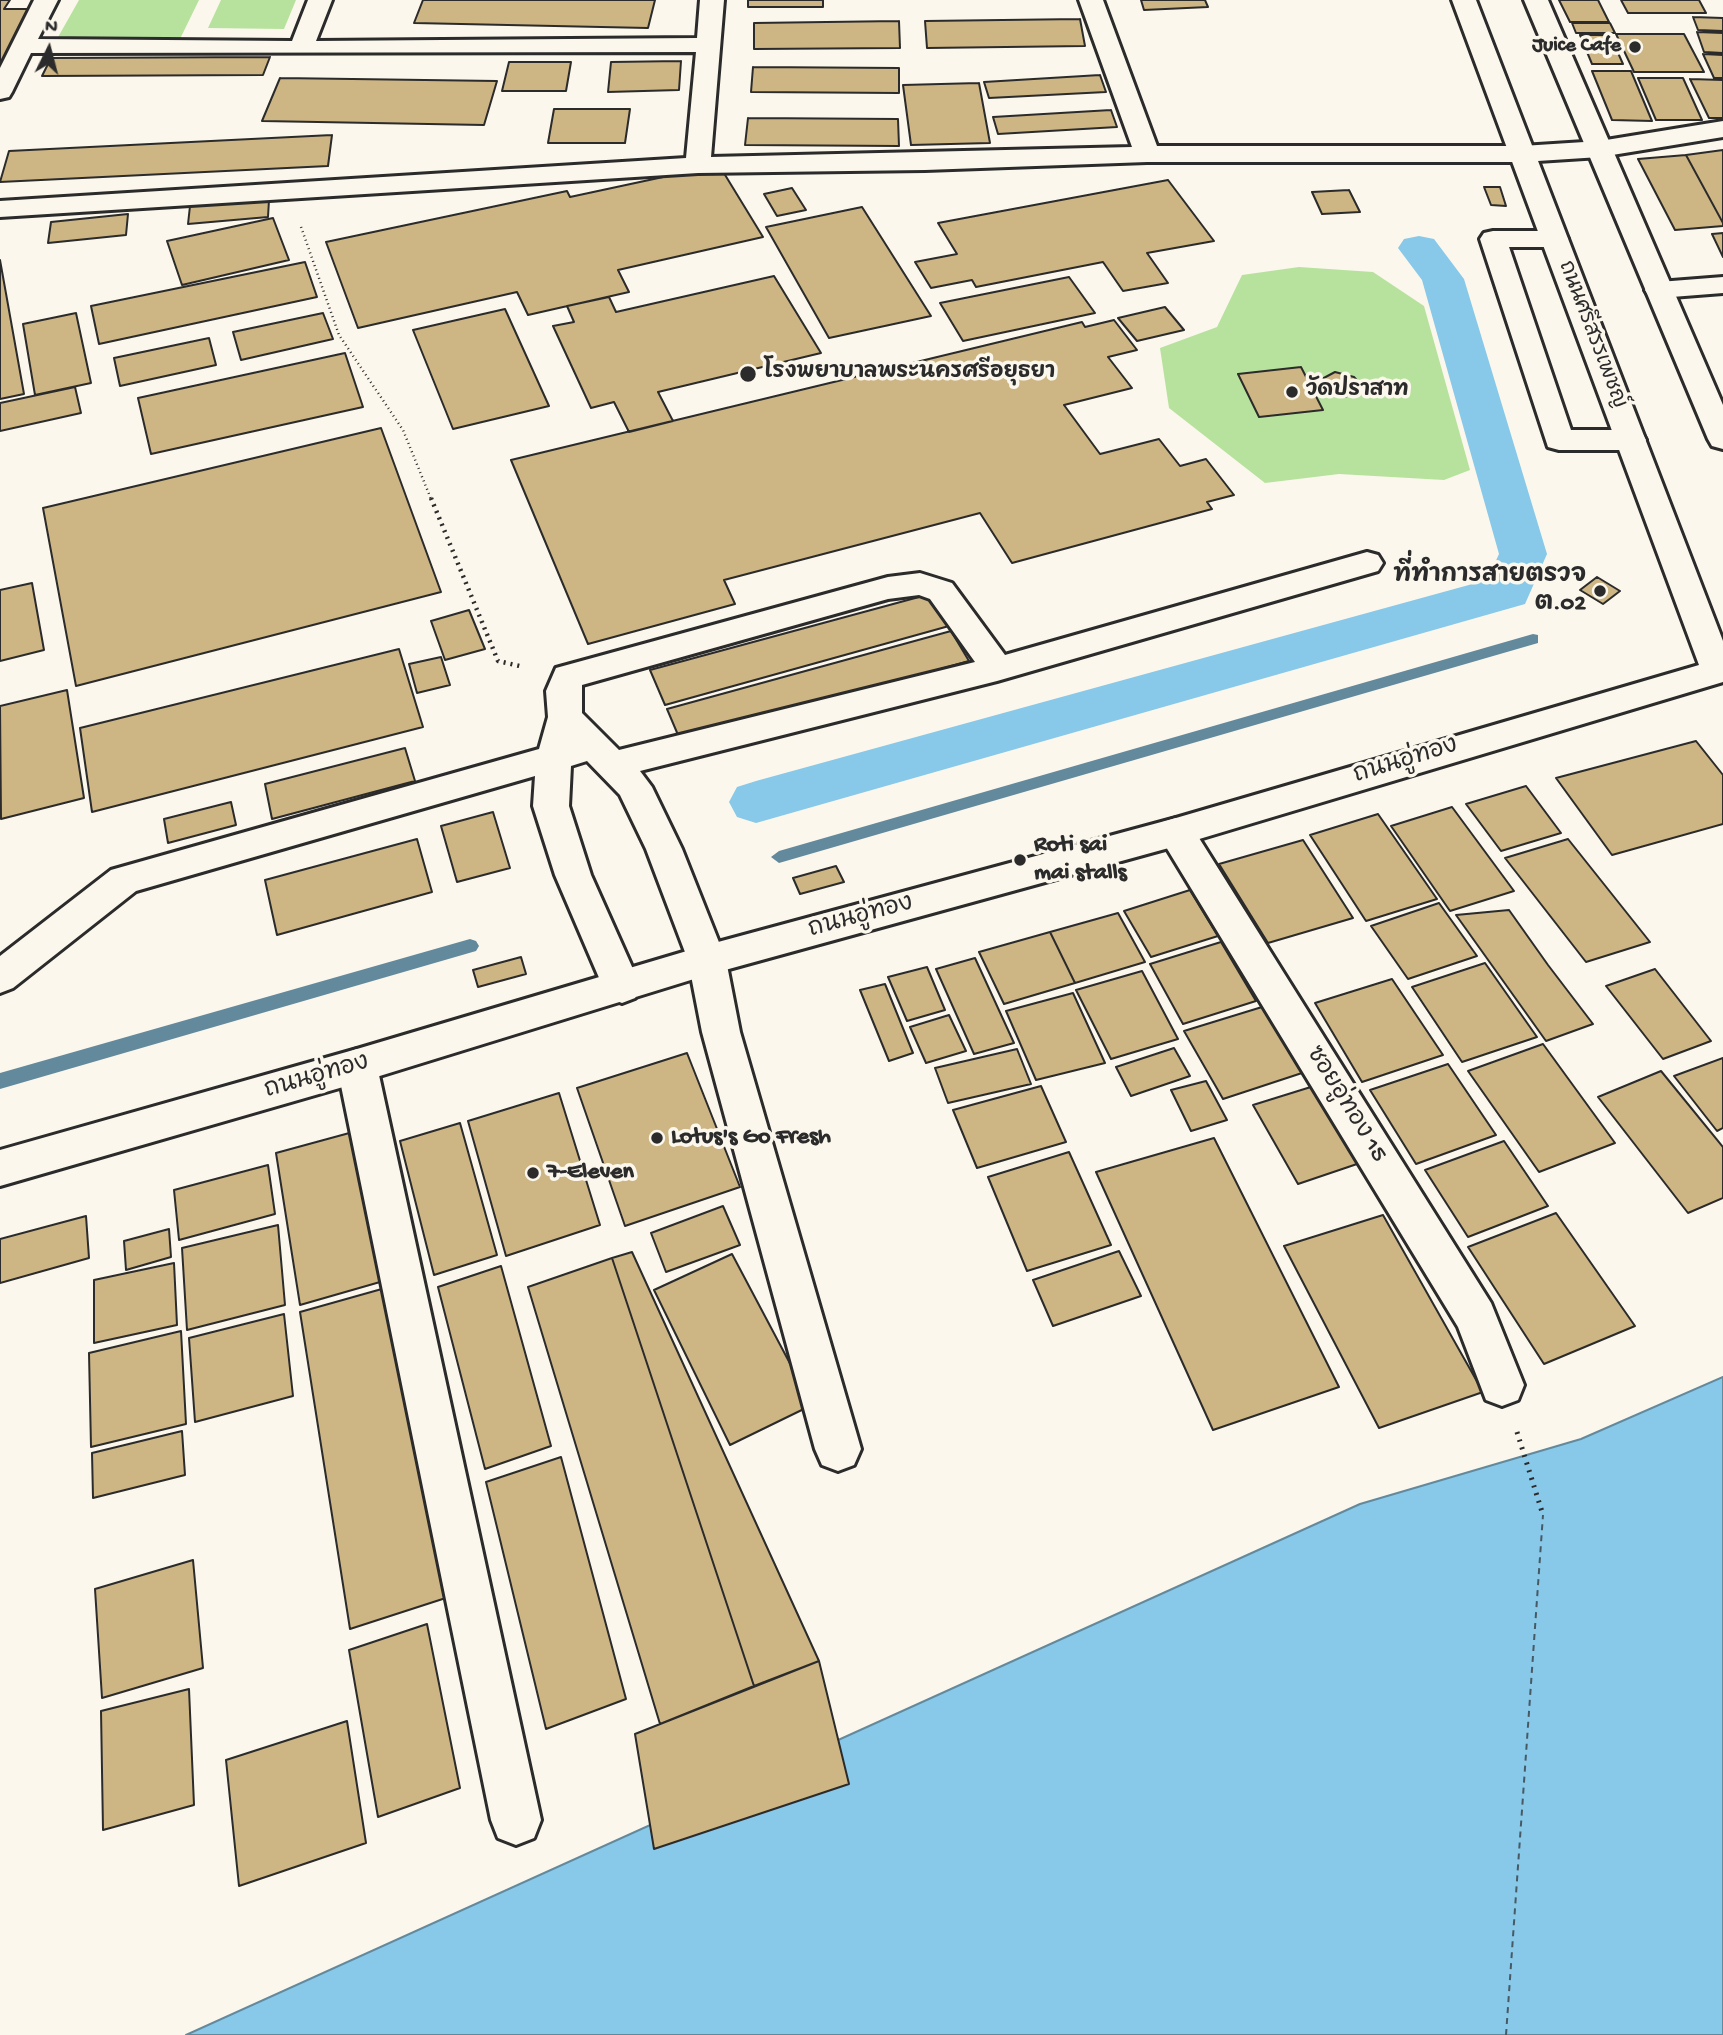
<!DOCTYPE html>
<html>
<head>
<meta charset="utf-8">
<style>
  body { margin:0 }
  #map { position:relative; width:1723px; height:2035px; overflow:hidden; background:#fbf7ec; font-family:"Gochi Hand",sans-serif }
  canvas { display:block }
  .north { position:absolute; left:14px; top:14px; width:70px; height:70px; -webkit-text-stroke:5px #fbf7ec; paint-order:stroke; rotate:6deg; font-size:19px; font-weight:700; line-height:28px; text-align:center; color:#2b2b2b }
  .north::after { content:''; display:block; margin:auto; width:24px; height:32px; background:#2b2b2b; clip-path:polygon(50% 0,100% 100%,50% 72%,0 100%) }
</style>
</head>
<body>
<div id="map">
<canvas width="1723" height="2035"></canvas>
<div class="north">N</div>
</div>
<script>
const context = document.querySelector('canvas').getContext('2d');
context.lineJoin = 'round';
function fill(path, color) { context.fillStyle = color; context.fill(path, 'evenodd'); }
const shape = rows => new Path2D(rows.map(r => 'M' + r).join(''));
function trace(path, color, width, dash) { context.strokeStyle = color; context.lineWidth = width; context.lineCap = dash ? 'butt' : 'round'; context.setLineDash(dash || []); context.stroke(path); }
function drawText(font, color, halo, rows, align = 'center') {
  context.font = font + ' "Gochi Hand","Playpen Sans Thai",sans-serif'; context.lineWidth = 7; context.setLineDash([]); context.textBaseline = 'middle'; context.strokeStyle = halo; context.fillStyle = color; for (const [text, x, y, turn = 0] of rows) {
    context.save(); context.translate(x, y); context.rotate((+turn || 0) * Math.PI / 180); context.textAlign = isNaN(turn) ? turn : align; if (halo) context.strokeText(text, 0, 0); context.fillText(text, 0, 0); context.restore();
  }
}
const green = shape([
  [79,0,199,0,179,41,57,39],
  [221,0,296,0,284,29,208,28],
  [1299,267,1373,272,1424,306,1470,470,1444,480,1339,474,1265,483,1169,408,1160,348,1217,327,1242,275]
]);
const water = shape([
  [1723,1377,1723,2035,186,2035,1360,1504,1581,1439,1723,1377]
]);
const stream = shape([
  [1533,634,1538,635,1538,643,779,863,771,857,779,851,1533,634],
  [470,939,476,941,479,946,476,951,0,1089,0,1073,470,939]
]);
const canal = shape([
  [1419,236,1434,239,1464,279,1547,554,1525,604,756,823,737,817,729,802,737,787,756,781,1487,580,1499,554,1422,280,1398,248,1404,239,1419,236]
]);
const ferry = shape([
  [1506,2035,1543,1515]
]);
const building = shape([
  [0,0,10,0,4,9,36,9,0,75,0,0],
  [423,0,655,0,648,28,414,23,423,0],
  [748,0,823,0,823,7,748,7,748,0],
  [1141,0,1205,0,1208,7,1144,10,1141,0],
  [1559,0,1598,0,1609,22,1570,22,1559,0],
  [1621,0,1699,0,1706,13,1628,13,1621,0],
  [1693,17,1723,18,1723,31,1698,30,1693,17],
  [1080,19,1085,46,927,48,925,21,1080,19],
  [899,21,900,48,754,49,754,23,899,21],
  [1572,23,1610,23,1615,33,1576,33,1572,23],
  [1697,32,1723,33,1723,53,1704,52,1697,32],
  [1616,34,1684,34,1704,72,1634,72,1616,34],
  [1580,35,1610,35,1623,64,1592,64,1580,35],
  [1703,54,1723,55,1723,78,1714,78,1703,54],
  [270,57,263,75,42,76,51,58,270,57],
  [681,61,679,90,608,92,611,62,681,61],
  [509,62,571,62,566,91,502,91,509,62],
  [753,67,899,68,899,93,751,92,753,67],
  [1592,71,1631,71,1652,121,1612,120,1592,71],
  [1100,75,1106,92,989,98,984,82,1100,75],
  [280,78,497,81,484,125,262,121,280,78],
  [1638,78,1683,78,1702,120,1656,120,1638,78],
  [1690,79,1723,80,1723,118,1709,118,1690,79],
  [979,83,990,143,911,145,903,85,979,83],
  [554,109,630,109,625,143,548,143,554,109],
  [1111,110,1117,127,998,134,993,117,1111,110],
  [748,118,898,119,899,146,745,145,748,118],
  [332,135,328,166,0,182,9,151,332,135],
  [1723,150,1723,223,1686,155,1723,150],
  [1686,155,1723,223,1723,226,1675,230,1638,159,1686,155],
  [719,165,763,237,618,270,629,292,528,315,517,292,358,328,326,242,567,191,570,197,719,165],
  [1168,180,1214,241,1147,253,1168,283,1123,291,1103,262,976,287,972,280,931,288,915,262,957,254,938,223,1168,180],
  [1484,187,1500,187,1506,206,1491,205,1484,187],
  [792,188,806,210,777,216,764,194,792,188],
  [1349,190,1360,212,1322,214,1312,192,1349,190],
  [269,200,268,217,188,224,190,206,269,200],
  [862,207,931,316,829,338,766,227,862,207],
  [128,214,126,235,48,243,51,222,128,214],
  [273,218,289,260,182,285,167,241,273,218],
  [1723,233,1723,257,1712,234,1723,233],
  [0,260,24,394,0,399,0,260],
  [305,262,317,297,99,344,91,306,305,262],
  [774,276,821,353,658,392,673,421,629,432,614,402,591,408,553,326,574,322,567,306,609,297,616,312,774,276],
  [1069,277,1095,313,963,341,940,303,1069,277],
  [1165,307,1184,330,1137,341,1118,318,1165,307],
  [505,309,549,406,453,429,413,330,505,309],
  [76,313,91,383,35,395,23,324,76,313],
  [323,313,333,339,241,360,233,332,323,313],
  [1114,320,1137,350,1108,357,1132,388,1064,405,1100,454,1159,439,1180,466,1206,459,1234,495,1207,502,1212,509,1012,563,980,513,724,580,735,604,588,644,511,460,1082,322,1085,327,1114,320],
  [209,338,216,365,120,386,114,358,209,338],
  [345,353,363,407,151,454,138,398,345,353],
  [1301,367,1323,410,1259,417,1238,374,1301,367],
  [1335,372,1354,377,1360,384,1359,390,1345,397,1325,392,1320,386,1320,380,1335,372],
  [75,387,81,413,0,431,0,403,75,387],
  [381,428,441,592,76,686,43,508,381,428],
  [1597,577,1620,591,1603,604,1580,590,1597,577],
  [32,583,44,650,0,661,0,590,32,583],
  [930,594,949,626,665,705,650,670,930,594],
  [469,610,485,649,445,660,431,621,469,610],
  [951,631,969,661,681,742,667,709,951,631],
  [399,649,423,727,92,812,80,728,399,649],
  [441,657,450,685,417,693,409,664,441,657],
  [67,690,84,798,1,819,0,706,67,690],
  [1696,741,1723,775,1723,824,1612,855,1556,778,1696,741],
  [405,748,415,781,272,819,265,784,405,748],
  [1526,786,1561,833,1501,851,1466,804,1526,786],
  [231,802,236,825,168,843,164,819,231,802],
  [1452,807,1514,891,1450,911,1391,826,1452,807],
  [493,812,510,868,457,882,441,826,493,812],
  [1378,814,1437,899,1366,921,1310,835,1378,814],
  [417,839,432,892,277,935,265,880,417,839],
  [1568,839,1650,942,1586,962,1505,858,1568,839],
  [1303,840,1353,918,1268,943,1219,864,1303,840],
  [836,866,844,882,800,894,793,878,836,866],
  [1190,890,1218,936,1151,957,1124,911,1190,890],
  [1439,903,1477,956,1408,979,1371,926,1439,903],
  [1509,910,1548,965,1593,1024,1546,1041,1456,915,1509,910],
  [1118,913,1145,962,1075,983,1050,932,1118,913],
  [1050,932,1075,983,1004,1004,979,952,1050,932],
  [1221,942,1256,1001,1183,1024,1150,964,1221,942],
  [521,957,526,974,478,987,473,970,521,957],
  [975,958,1014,1043,974,1054,936,969,975,958],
  [1485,963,1537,1037,1462,1062,1412,987,1485,963],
  [927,967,945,1010,907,1021,888,977,927,967],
  [1655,969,1711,1041,1663,1059,1606,986,1655,969],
  [1142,971,1178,1039,1111,1059,1076,990,1142,971],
  [1392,979,1443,1055,1362,1082,1315,1003,1392,979],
  [885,984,913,1053,889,1061,860,990,885,984],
  [1073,993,1105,1063,1036,1080,1006,1011,1073,993],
  [1262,1007,1302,1073,1223,1099,1184,1031,1262,1007],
  [949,1015,966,1051,926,1063,910,1027,949,1015],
  [1543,1044,1615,1143,1539,1172,1468,1071,1543,1044],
  [1174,1048,1190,1076,1131,1096,1116,1067,1174,1048],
  [1017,1049,1031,1084,948,1103,935,1068,1017,1049],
  [687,1053,740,1187,625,1226,577,1088,687,1053],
  [1723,1058,1723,1128,1717,1131,1674,1076,1723,1058],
  [1448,1064,1496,1135,1416,1164,1370,1090,1448,1064],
  [1661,1071,1723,1147,1723,1198,1688,1213,1598,1097,1661,1071],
  [1206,1081,1227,1120,1191,1131,1171,1090,1206,1081],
  [1041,1086,1066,1142,977,1168,953,1110,1041,1086],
  [1314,1086,1360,1163,1298,1184,1253,1105,1314,1086],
  [559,1093,600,1225,506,1256,468,1121,559,1093],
  [460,1123,497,1255,434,1275,400,1141,460,1123],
  [364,1129,394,1278,300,1305,276,1153,364,1129],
  [1214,1138,1339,1387,1213,1430,1096,1172,1214,1138],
  [1504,1141,1548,1206,1468,1237,1425,1170,1504,1141],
  [1069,1152,1111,1245,1027,1271,988,1177,1069,1152],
  [268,1165,275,1214,179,1240,174,1190,268,1165],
  [723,1206,740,1245,666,1272,651,1233,723,1206],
  [1556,1213,1635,1326,1544,1364,1468,1247,1556,1213],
  [1383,1215,1483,1392,1379,1428,1284,1246,1383,1215],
  [86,1216,89,1258,0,1283,0,1239,86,1216],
  [278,1225,285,1305,187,1330,182,1248,278,1225],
  [169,1229,171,1257,126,1270,124,1241,169,1229],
  [1119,1251,1141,1296,1053,1326,1033,1280,1119,1251],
  [632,1252,819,1661,754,1686,612,1258,632,1252],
  [732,1254,812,1405,730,1445,654,1290,732,1254],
  [612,1258,754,1686,660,1724,528,1287,612,1258],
  [174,1263,177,1325,94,1343,94,1280,174,1263],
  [501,1266,551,1446,485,1469,438,1287,501,1266],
  [396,1285,455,1595,350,1629,300,1312,396,1285],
  [284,1314,293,1396,195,1422,189,1338,284,1314],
  [181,1331,186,1424,91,1447,89,1353,181,1331],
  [182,1431,185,1475,93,1498,92,1453,182,1431],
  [561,1457,626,1699,546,1729,486,1482,561,1457],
  [193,1560,203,1668,102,1698,95,1589,193,1560],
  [427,1624,460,1788,378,1817,349,1650,427,1624],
  [819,1661,849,1784,654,1849,635,1734,819,1661],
  [189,1689,194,1805,103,1830,101,1711,189,1689],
  [347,1721,366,1843,239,1886,226,1760,347,1721]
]);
const pathFar2 = shape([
  [301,227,339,335,403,430,431,499]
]);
const pathFar1 = shape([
  [431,498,498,661,524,667]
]);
const path = shape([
  [1517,1432,1543,1515]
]);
const minor = shape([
  [34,0,58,0,38,39,292,41,308,0,332,0,316,41,697,38,700,0,724,0,711,157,1132,147,1079,0,1103,0,1157,146,1522,146,1600,141,1723,121,1723,137,1600,157,1522,162,1147,162,925,170,698,173,0,217,0,201,686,158,696,52,31,53,12,92,9,97,0,99,0,68,34,0],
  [1493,231,1555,231,1564,233,1568,239,1564,245,1555,247,1509,247,1571,430,1631,430,1642,433,1646,440,1642,447,1631,450,1559,450,1548,447,1480,239,1484,233,1493,231],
  [1723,277,1723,293,1659,298,1649,296,1645,290,1649,284,1659,282,1723,277],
  [1367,552,1378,555,1383,563,1378,571,997,681,640,771,652,787,682,849,726,960,740,1032,861,1449,854,1465,838,1471,822,1465,815,1449,702,1032,688,960,646,849,620,795,587,761,571,766,569,806,591,875,641,987,635,998,622,1003,609,998,603,987,555,875,533,806,535,776,136,891,13,988,0,993,0,956,111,870,539,749,548,717,546,691,556,668,888,577,920,573,952,583,1005,655,1367,552],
  [919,595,930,599,975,662,619,750,582,713,582,685,888,599,919,595],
  [1176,818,1189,822,1491,1303,1524,1385,1518,1400,1502,1406,1486,1400,1458,1327,1163,842,1158,832,1163,822,1176,818],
  [357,1049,371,1054,377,1066,541,1820,534,1838,516,1845,498,1838,491,1820,337,1066,343,1054,357,1049]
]);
const major = shape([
  [1452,0,1476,0,1723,641,1723,682,1176,846,707,975,357,1083,0,1186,0,1150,357,1049,707,945,1176,818,1699,665,1452,0],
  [1524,0,1548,0,1723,405,1723,449,1712,446,1708,439,1524,0]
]);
const markers = [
  [1635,47,7,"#2b2b2b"],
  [748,374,9,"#2b2b2b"],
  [1292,392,7,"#2b2b2b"],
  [1600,591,7,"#2b2b2b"],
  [1020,860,7,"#2b2b2b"],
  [657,1138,7,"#2b2b2b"],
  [533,1173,7,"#2b2b2b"]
];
const farPoinames = [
  ["Juice Cafe",1621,47,"right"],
  ["โรงพยาบาลพระนครศรีอยุธยา",764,374],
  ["วัดปราสาท",1306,392]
];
const farStreetnames = [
  ["ถนนศรีสรรเพชญ์",1591,335,69]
];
const poiNames = [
  ["ที่ทำการสายตรวจ",1586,577,"right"],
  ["ต.02",1586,605,"right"],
  ["Roti sai",1034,846],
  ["mai stalls",1034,874],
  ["Lotus's Go Fresh",671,1138],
  ["7-Eleven",547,1173]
];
const streetNames = [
  ["ถนนอู่ทอง",1406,762,-17],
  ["ถนนอู่ทอง",861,918,-15],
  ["ถนนอู่ทอง",317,1078,-16],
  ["ซอยอู่ทอง 15",1345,1105,58]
];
fill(green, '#b7e29e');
fill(water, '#88c8e9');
trace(water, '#63899d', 2);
fill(stream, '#63899d');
fill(canal, '#88c8e9');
trace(ferry, '#475a64', 2, [6, 5]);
fill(building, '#cdb584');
trace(building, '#2b2b2b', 2);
trace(minor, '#2b2b2b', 6);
trace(major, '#2b2b2b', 6);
trace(pathFar2, '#2b2b2b', 2.5, [1, 3.5]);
trace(pathFar1, '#2b2b2b', 4.5, [2, 5]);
trace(path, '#2b2b2b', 5, [2, 6]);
fill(minor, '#fbf7ec');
fill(major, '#fbf7ec');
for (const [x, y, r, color] of markers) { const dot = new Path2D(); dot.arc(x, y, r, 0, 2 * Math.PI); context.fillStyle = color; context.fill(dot); trace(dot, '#fbf7ec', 2.5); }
drawText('bold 21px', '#2b2b2b', '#fbf7ec', farPoinames, 'left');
drawText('21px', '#2b2b2b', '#fbf7ec', farStreetnames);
drawText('bold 24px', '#2b2b2b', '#fbf7ec', poiNames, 'left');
drawText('24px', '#2b2b2b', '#fbf7ec', streetNames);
</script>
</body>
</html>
